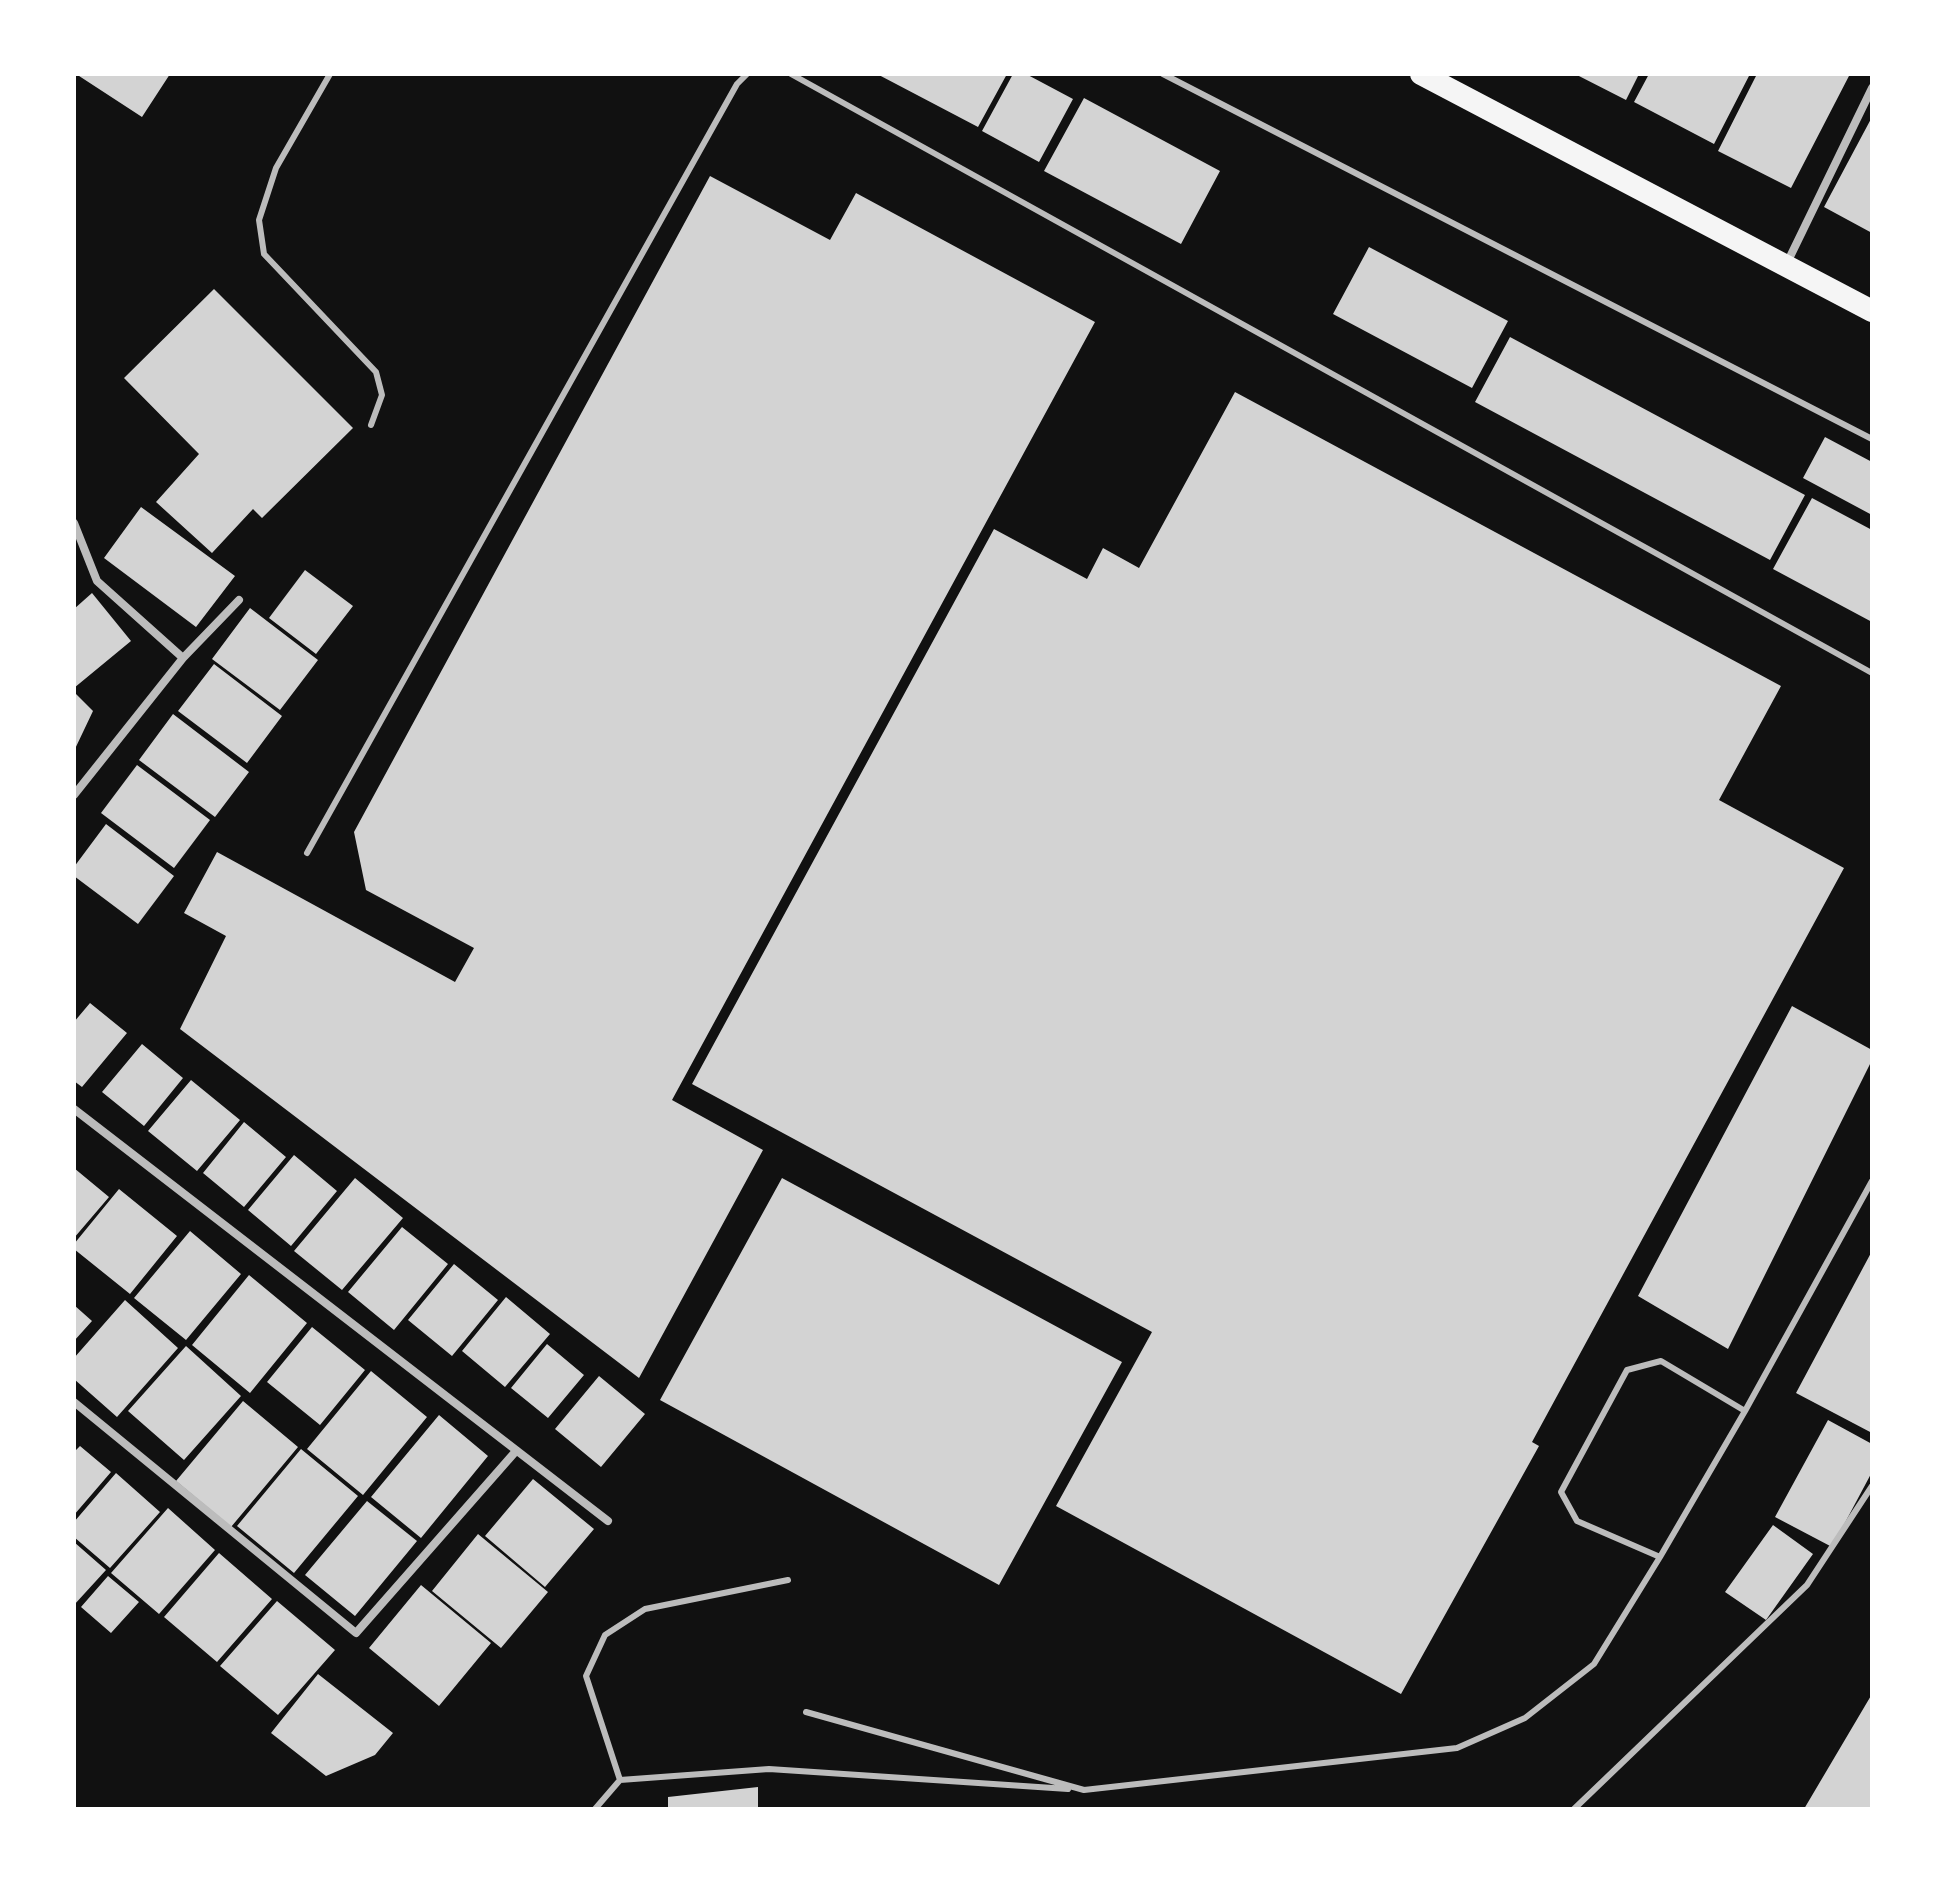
<!DOCTYPE html>
<html>
<head>
<meta charset="utf-8">
<style>
  body { margin:0 }
  #map { position:relative; width:1946px; height:1883px; overflow:hidden; background:#111; font-family:Figtree,sans-serif }
  canvas { display:block }
  .frame { position:absolute; inset:0; border:76px solid #fff; pointer-events:none }
</style>
</head>
<body>
<div id="map">
<canvas width="1946" height="1883"></canvas>
<div class="frame"></div>
</div>
<script>
const context = document.querySelector('canvas').getContext('2d');
context.lineJoin = 'round';
function fill(path, color) { context.fillStyle = color; context.fill(path, 'evenodd'); }
const shape = rows => new Path2D(rows.map(r => 'M' + r).join(''));
function trace(path, color, width, dash) { context.strokeStyle = color; context.lineWidth = width; context.lineCap = dash ? 'butt' : 'round'; context.setLineDash(dash || []); context.stroke(path); }
const building = shape([
  [76,74,170,74,142,117],
  [877,74,1007,74,978,127],
  [1013,74,1026,74,1073,99,1039,162,982,131],
  [1575,74,1639,74,1626,100],
  [1649,74,1750,74,1714,144,1634,102],
  [1757,74,1850,74,1791,188,1718,151],
  [1084,98,1220,171,1181,244,1044,171],
  [1872,117,1872,233,1824,207],
  [710,176,830,240,856,193,1095,322,672,1100,763,1150,639,1378,180,1029,226,936,184,913,217,852,455,982,474,948,366,890,354,832],
  [1369,247,1508,321,1472,388,1333,314],
  [214,289,353,428,262,518,253,509,212,553,156,502,199,454,124,378],
  [1510,337,1805,495,1770,560,1475,402],
  [1235,392,1781,686,1719,800,1844,868,1532,1442,1539,1446,1401,1694,1056,1506,1152,1332,692,1084,994,529,1087,579,1103,548,1139,568],
  [1825,437,1872,462,1872,515,1803,478],
  [1812,498,1872,530,1872,622,1773,569],
  [141,507,235,576,196,627,104,558],
  [305,570,353,606,316,654,269,618],
  [92,593,131,641,74,688,74,609],
  [250,608,318,660,280,710,212,659],
  [214,664,282,716,247,763,178,711],
  [74,692,93,711,74,751],
  [173,714,249,772,215,817,139,760],
  [137,765,210,820,174,868,101,813],
  [106,824,174,876,138,924,74,876,74,867],
  [90,1003,127,1033,82,1087,74,1081,74,1022],
  [1792,1006,1872,1050,1872,1060,1728,1349,1638,1296],
  [142,1044,183,1078,144,1126,102,1092],
  [191,1080,240,1120,197,1171,148,1131],
  [244,1122,286,1157,244,1207,203,1173],
  [294,1155,337,1191,291,1246,248,1210],
  [74,1168,109,1197,74,1238],
  [355,1178,403,1218,342,1290,294,1251],
  [782,1178,1122,1362,999,1585,660,1400],
  [119,1189,177,1236,130,1294,74,1249,74,1244],
  [402,1227,448,1264,394,1330,348,1292],
  [190,1231,241,1274,186,1340,134,1298],
  [1872,1251,1872,1433,1796,1393],
  [454,1264,498,1300,452,1356,408,1320],
  [249,1275,307,1323,250,1393,192,1345],
  [506,1297,550,1334,505,1387,462,1351],
  [125,1300,178,1348,117,1417,74,1379,74,1358],
  [74,1305,92,1321,74,1341],
  [312,1327,365,1370,320,1425,267,1382],
  [547,1344,584,1375,548,1418,511,1388],
  [186,1346,241,1396,184,1460,128,1411],
  [371,1371,427,1417,363,1495,307,1449],
  [599,1376,645,1414,601,1467,555,1429],
  [243,1401,298,1447,231,1527,176,1481],
  [439,1415,488,1456,421,1538,371,1497],
  [1828,1420,1872,1444,1872,1472,1832,1547,1775,1517],
  [80,1446,111,1472,74,1515,74,1452],
  [301,1449,358,1496,294,1573,237,1526],
  [116,1473,160,1512,110,1568,74,1537,74,1522],
  [533,1479,594,1529,545,1587,485,1536],
  [367,1501,417,1541,355,1616,305,1575],
  [168,1508,215,1550,159,1614,111,1573],
  [1773,1525,1813,1554,1766,1620,1725,1592],
  [478,1534,548,1592,501,1648,432,1591],
  [74,1542,106,1570,74,1605],
  [219,1553,272,1599,217,1662,164,1617],
  [108,1576,139,1602,111,1633,81,1607],
  [421,1585,491,1643,439,1706,369,1648],
  [277,1601,335,1650,278,1715,220,1666],
  [318,1674,393,1733,375,1755,326,1776,271,1733],
  [1872,1694,1872,1809,1804,1809],
  [758,1787,758,1809,668,1809,668,1797]
]);
const service = shape([
  [330,74,276,168,259,220,264,254,376,372,382,395,371,425],
  [791,74,1872,673],
  [1163,74,1872,439],
  [307,853,737,84,747,74],
  [1745,1411,1661,1361,1627,1370,1561,1492,1577,1521,1660,1557,1745,1411,1872,1181],
  [806,1712,1084,1790,1457,1748,1525,1718,1594,1664,1660,1557],
  [620,1780,586,1676,605,1635,645,1609,788,1580],
  [595,1809,620,1780,769,1769,1068,1789],
  [1574,1809,1807,1585,1872,1486]
]);
const minor = shape([
  [1787,263,1872,88],
  [74,523,97,581,183,658],
  [74,795,183,658,239,600],
  [74,1109,608,1521],
  [74,1402,356,1633,516,1451]
]);
const trunk = shape([
  [1421,74,1872,311]
]);
fill(building, '#d3d3d3');
trace(service, '#bcbcbc', 6);
trace(minor, '#bcbcbc', 8);
trace(trunk, '#f5f5f5', 22);
</script>
</body>
</html>
